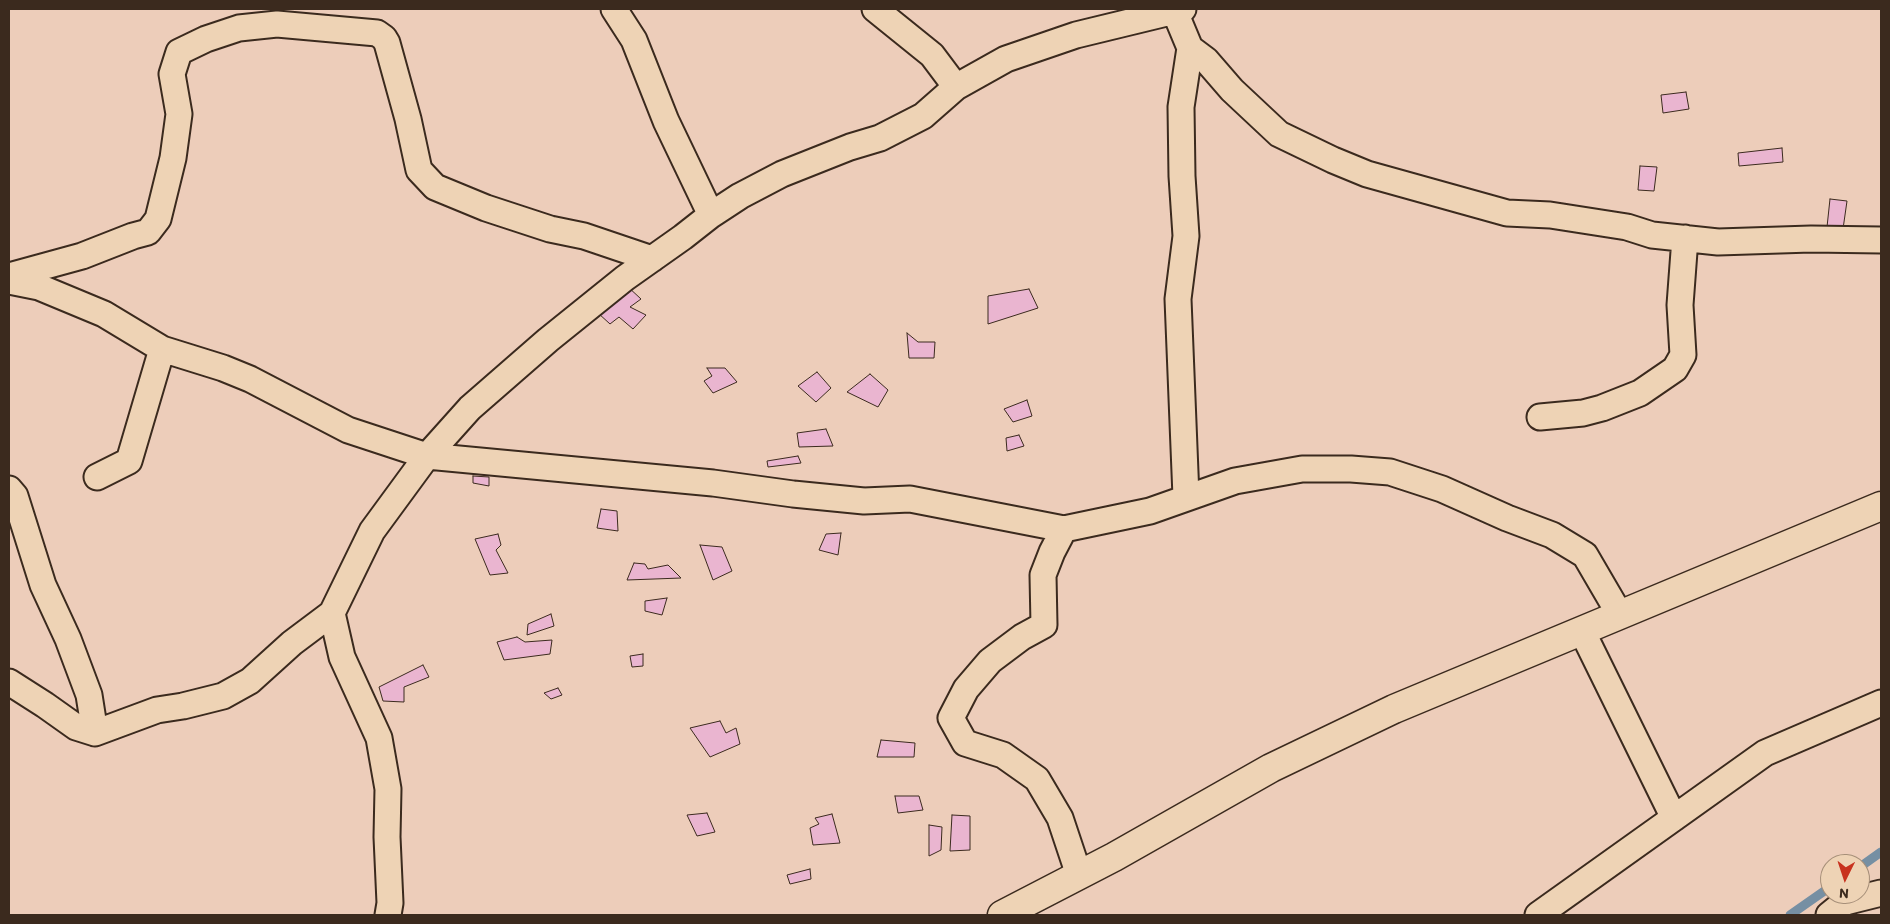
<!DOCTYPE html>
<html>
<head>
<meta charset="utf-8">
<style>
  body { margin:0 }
  #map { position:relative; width:1890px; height:924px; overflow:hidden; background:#edcdba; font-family:Itim,sans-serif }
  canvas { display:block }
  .frame { position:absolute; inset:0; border:10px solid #3b2a1e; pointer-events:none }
  .north { position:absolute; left:1820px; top:854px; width:50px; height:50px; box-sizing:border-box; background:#eed3b5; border:1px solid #a68f79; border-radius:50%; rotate:184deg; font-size:14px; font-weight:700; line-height:20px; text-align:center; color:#3b2a1e }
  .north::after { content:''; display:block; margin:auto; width:18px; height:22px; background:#c8321e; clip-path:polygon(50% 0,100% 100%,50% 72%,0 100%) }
</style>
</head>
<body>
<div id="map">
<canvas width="1890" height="924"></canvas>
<div class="frame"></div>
<div class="north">N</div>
</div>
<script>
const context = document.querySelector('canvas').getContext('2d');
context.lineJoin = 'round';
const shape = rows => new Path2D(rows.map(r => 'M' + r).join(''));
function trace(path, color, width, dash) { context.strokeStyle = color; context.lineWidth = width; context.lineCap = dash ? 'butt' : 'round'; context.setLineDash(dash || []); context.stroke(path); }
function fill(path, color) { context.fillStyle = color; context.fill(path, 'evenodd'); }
const stream = shape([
  [1860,867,1881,852],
  [1790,915,1830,887]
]);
const building = shape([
  [1686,92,1689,109,1663,113,1661,95,1686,92],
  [1782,148,1783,162,1739,166,1738,153,1782,148],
  [1640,166,1657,167,1654,191,1638,190,1640,166],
  [1830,199,1847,201,1843,229,1827,227,1830,199],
  [627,286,641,299,630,307,646,315,633,329,619,317,610,324,598,313,627,286],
  [1029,289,1038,308,988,324,988,296,1029,289],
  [907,333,918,342,935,342,934,358,909,358,907,333],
  [707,368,725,368,737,382,713,393,704,381,712,376,707,368],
  [817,372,831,388,816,402,798,386,817,372],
  [870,374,888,390,878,407,847,392,870,374],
  [1027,400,1032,416,1013,422,1004,409,1027,400],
  [826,429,833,446,799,447,797,433,826,429],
  [1019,435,1024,446,1007,451,1006,438,1019,435],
  [798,456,801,463,768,467,767,461,798,456],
  [473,476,489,477,489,486,473,483,473,476],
  [601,509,617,511,618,531,597,528,601,509],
  [841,533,838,555,819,550,826,534,841,533],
  [498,534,501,545,496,550,508,573,490,575,475,539,498,534],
  [700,545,722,547,732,571,713,580,700,545],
  [634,563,645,564,648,569,668,565,681,578,627,580,634,563],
  [667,598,662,615,645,611,645,601,667,598],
  [551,614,554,626,527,635,528,624,551,614],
  [517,637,525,642,552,640,550,654,504,660,497,642,517,637],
  [643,654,643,666,632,667,630,656,643,654],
  [423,665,429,677,404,687,404,702,383,701,379,687,423,665],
  [558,688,562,695,551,699,544,693,558,688],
  [720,721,726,733,736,728,740,744,710,757,690,728,720,721],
  [881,740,915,743,914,757,877,757,881,740],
  [895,796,919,796,923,810,898,813,895,796],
  [707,813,715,832,697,836,687,815,707,813],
  [832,814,840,843,813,845,810,828,819,824,815,818,832,814],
  [952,815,970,816,970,850,950,851,952,815],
  [929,825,942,827,941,850,929,856,929,825],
  [810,869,811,879,790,884,787,875,810,869]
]);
const minor = shape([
  [614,9,634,40,666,121,711,215],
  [875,9,932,55,956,87],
  [1175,12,1190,48,1206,60,1232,90,1279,134,1333,160,1367,174,1507,213,1550,215,1627,227,1652,235,1718,242,1811,239,1881,240],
  [9,276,82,256,133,236,148,232,158,219,173,158,179,114,172,74,179,52,206,39,239,28,277,24,377,33,384,38,387,43,408,119,419,170,435,187,486,208,550,229,584,236,652,259],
  [9,281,39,287,104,314,162,349,223,368,250,379,348,430,427,456,713,483,793,494,864,501,910,499,1064,529,1150,511,1235,481,1302,469,1351,469,1390,472,1442,489,1507,518,1552,535,1585,555,1620,615],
  [1540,417,1583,413,1602,408,1640,393,1675,369,1683,355,1680,305,1685,238],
  [97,477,129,461,162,349],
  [9,489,15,496,43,585,68,639,89,695,95,733],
  [1186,497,1178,299,1186,236,1182,176,1181,107,1190,48],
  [1064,529,1052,552,1043,575,1044,625,1022,637,990,661,966,689,951,718,965,743,1003,755,1037,779,1060,818,1079,875],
  [332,613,342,657,379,738,388,789,387,837,390,903,388,915],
  [1582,631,1674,818],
  [9,682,45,705,76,727,95,733,157,710,183,706,223,696,250,681,292,643,332,613,372,531,427,456,470,408,548,340,625,278,683,237,711,215,740,196,782,174,850,147,880,138,923,116,956,87,1006,59,1076,35,1183,9],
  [1538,915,1765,753,1881,703],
  [1829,915,1845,902,1881,893]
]);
const tertiary = shape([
  [1002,915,1114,857,1271,768,1394,709,1881,506]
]);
trace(stream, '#768fa3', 9);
fill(building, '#eab5d0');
trace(building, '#3b2a1e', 1);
trace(minor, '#3b2a1e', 29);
trace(tertiary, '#3b2a1e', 31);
trace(minor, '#eed3b5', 25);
trace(tertiary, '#eed3b5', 28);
</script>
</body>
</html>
